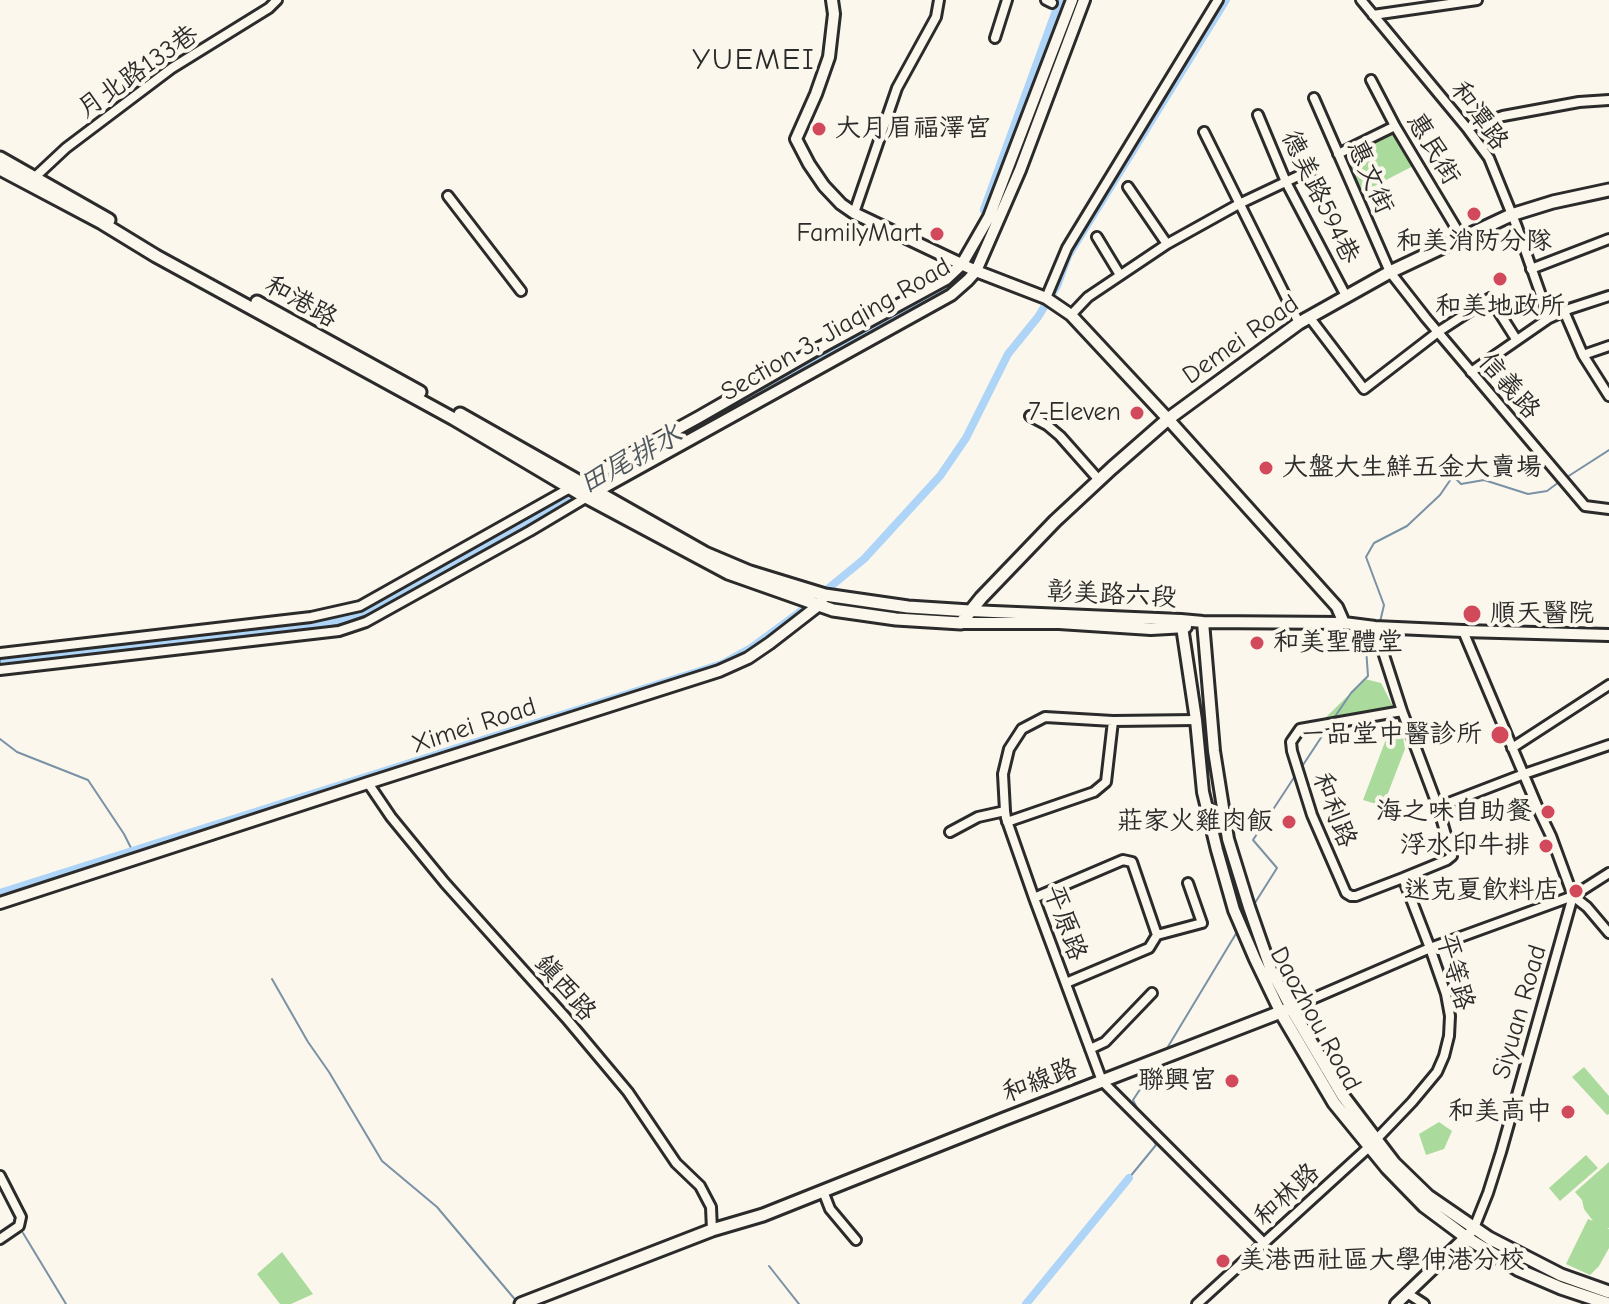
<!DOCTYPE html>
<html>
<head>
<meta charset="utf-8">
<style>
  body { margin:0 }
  canvas { display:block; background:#fbf7ec }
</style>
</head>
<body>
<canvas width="1609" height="1304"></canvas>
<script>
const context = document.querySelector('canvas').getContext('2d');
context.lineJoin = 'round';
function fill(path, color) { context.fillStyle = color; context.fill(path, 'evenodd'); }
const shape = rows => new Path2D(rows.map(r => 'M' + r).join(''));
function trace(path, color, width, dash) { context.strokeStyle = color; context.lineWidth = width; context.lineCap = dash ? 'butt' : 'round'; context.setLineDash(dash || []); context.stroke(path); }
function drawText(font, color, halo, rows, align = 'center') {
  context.font = font + ' "Comic Neue","LXGW WenKai TC",sans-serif'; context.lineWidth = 8; context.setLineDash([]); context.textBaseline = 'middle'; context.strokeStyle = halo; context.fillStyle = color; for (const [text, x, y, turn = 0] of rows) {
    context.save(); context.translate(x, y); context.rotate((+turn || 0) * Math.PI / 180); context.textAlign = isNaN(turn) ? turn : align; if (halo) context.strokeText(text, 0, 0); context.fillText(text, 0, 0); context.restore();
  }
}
const green = shape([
  [1396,131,1417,164,1363,192,1345,156],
  [1365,679,1381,683,1396,712,1320,723],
  [1391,726,1402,731,1405,749,1383,806,1363,800],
  [1584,1067,1609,1096,1609,1114,1607,1115,1572,1077],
  [1439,1122,1452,1131,1444,1149,1426,1155,1419,1134],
  [1586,1155,1598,1168,1560,1201,1549,1188],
  [1609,1162,1609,1228,1607,1228,1609,1229,1609,1248,1599,1266,1590,1275,1566,1264,1588,1219,1593,1221,1584,1209,1582,1200,1575,1192],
  [282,1252,313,1294,291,1304,280,1304,257,1274]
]);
const water = shape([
  [558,499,566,504,369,614,342,624,316,629,0,665,0,655,318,619,355,611,558,499]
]);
const stream = shape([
  [100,128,197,57],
  [1564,479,1609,450],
  [1380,622,1384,605,1366,557,1374,543,1407,526,1440,495,1453,476,1461,484,1484,480,1528,494,1547,491,1559,482],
  [1332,721,1351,693,1368,676,1366,648,1373,635],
  [0,739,17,752,88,780,124,834,133,852],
  [1301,768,1328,727],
  [1253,906,1277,868,1253,840,1297,773],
  [272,979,308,1042,329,1072,382,1161,437,1207,518,1303],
  [1166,1050,1237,932],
  [1140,1114,1133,1100,1156,1065],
  [1129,1178,1156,1145,1150,1134],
  [23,1233,66,1304],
  [769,1266,799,1304]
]);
const canal = shape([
  [0,893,722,664,751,648,796,615,864,559,940,476,966,438,1008,354,1038,317,1057,286,1068,256,1226,0],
  [1026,1304,1129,1178]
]);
const river = shape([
  [987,210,1063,0],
  [545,511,738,406,927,298,961,276,969,256]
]);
const minor = shape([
  [1046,0,1052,3],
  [1361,0,1467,128,1489,158,1517,227,1549,318],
  [1373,15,1477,0],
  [995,38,1007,0],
  [1371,80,1395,126,1462,238],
  [1314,98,1390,272,1426,318,1585,506,1609,509],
  [1258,115,1286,182,1346,296],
  [1467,128,1503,116,1579,102,1609,100],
  [1204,132,1299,323],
  [1338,154,1395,126],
  [33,181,35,177,66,148,172,68,269,8,277,0],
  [1128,187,1167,244],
  [448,196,521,291],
  [854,213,897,88,936,17,939,0],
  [1097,237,1120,275],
  [1531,269,1609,239],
  [1046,298,1067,248,1218,0],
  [1564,311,1583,355,1609,396],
  [1071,315,1088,297,1167,244,1239,204,1313,169],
  [1310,318,1364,389,1438,332,1490,298,1516,339],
  [1583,355,1609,346],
  [1471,372,1549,318,1569,309,1609,296],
  [1030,416,1047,425,1060,436,1099,480],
  [1375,627,1402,711,1438,807,1452,856,1447,860,1403,878,1356,896,1351,896,1346,893,1312,815,1292,751,1291,742,1300,729,1402,711],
  [1463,631,1540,813,1551,836,1573,896],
  [0,653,311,617,360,606,570,488],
  [0,670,339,631,366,622,530,531,587,497],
  [1196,720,1113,721,1045,717,1022,729,1009,749,1003,774,1005,811,1006,818,1034,898,1102,1081,1264,1243],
  [1512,748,1609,685],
  [368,783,391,817,445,883,566,1018,628,1092,676,1163,700,1186,711,1207,712,1230],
  [1438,807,1524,774,1609,745],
  [1007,822,1094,792,1106,782,1113,721],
  [950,832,978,817,1005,811],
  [1573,896,1587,907,1609,933],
  [1034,898,1123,860,1132,862,1157,935,1149,948,1066,983],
  [1157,935,1202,923,1188,883],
  [1291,1008,1430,948,1573,896,1609,873],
  [1090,1049,1105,1042,1152,993],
  [0,1176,21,1217,19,1226,0,1239],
  [823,1191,830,1209,856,1240],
  [1474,1228,1488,1193,1501,1152,1573,896],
  [1407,1293,1424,1304],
  [1197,1304,1369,1147,1412,1102,1437,1072,1444,1056,1449,1036,1450,1016,1446,994,1430,948,1403,878]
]);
const tertiary = shape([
  [832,0,834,14,829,57,816,94,796,139,809,164,824,186,841,204,854,213,976,271,1046,298,1071,315,1168,419,1337,607,1344,623],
  [575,485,699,417,814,351,946,279,962,264,989,217,1072,0],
  [592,494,951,295,968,280,976,271,1020,170,1084,0],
  [970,611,1181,620,1203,622,1344,623,1375,627,1463,631,1609,635],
  [1181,620,1196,720,1203,792,1217,850,1234,910,1255,959,1281,1013],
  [1203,622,1214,751,1228,839,1249,907,1271,970,1291,1008],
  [961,623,1059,623,1151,629,1186,627],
  [0,903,368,783,719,671,748,658,770,643,819,605,822,600],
  [1396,1304,1470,1233]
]);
const secondary = shape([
  [0,158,109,220],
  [0,169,102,223,156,256,454,419,582,495,728,573,833,610,896,619,961,623,981,598,1055,521,1112,468,1168,419,1299,323,1390,272,1511,215,1553,202,1609,190],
  [257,302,420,392],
  [460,414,705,553,750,572,825,595,908,607,970,611],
  [1281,1013,1334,1103,1387,1168,1424,1206,1467,1238,1519,1270,1561,1288,1609,1304],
  [521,1304,712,1230,763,1215,1004,1119,1291,1008,1343,1096,1394,1163,1428,1196,1489,1238,1561,1275,1609,1292]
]);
const markers = [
  [819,129,8,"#d1495b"],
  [1474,214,8,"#d1495b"],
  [937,234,8,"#d1495b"],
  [1500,279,8,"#d1495b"],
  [1137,413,8,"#d1495b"],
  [1266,468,8,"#d1495b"],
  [1472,614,10,"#d1495b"],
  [1257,643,8,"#d1495b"],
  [1500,735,10,"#d1495b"],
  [1548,812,8,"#d1495b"],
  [1289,822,8,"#d1495b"],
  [1546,846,8,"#d1495b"],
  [1576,891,8,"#d1495b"],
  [1232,1081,8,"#d1495b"],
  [1568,1112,8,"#d1495b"],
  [1223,1261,8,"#d1495b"]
];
const streetNames = [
  ["月北路133巷",138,72,-35],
  ["和潭路",1479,116,54],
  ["惠民街",1433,149,59],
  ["惠文街",1370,177,66],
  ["德美路594巷",1320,197,64],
  ["和港路",301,302,29],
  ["Section 3, Jiaqing Road",836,330,-30],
  ["Demei Road",1241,340,-35],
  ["信義路",1509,386,49],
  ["彰美路六段",1112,595,3],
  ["Ximei Road",474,726,-18],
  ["和利路",1334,810,69],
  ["平原路",1065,923,70],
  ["平等路",1455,972,75],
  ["鎮西路",565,988,49],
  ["Siyuan Road",1520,1012,-74],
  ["Daozhou Road",1315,1019,61],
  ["和線路",1040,1081,-21],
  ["和林路",1287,1195,-43]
];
const poiNames = [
  ["大月眉福澤宮",835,129,"left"],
  ["FamilyMart",921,234],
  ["和美消防分隊",1474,242,"center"],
  ["和美地政所",1500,307,"center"],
  ["7-Eleven",1121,413],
  ["大盤大生鮮五金大賣場",1282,468,"left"],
  ["順天醫院",1490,614,"left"],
  ["和美聖體堂",1273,643,"left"],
  ["ㄧ品堂中醫診所",1482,735],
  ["海之味自助餐",1532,812],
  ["莊家火雞肉飯",1273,822],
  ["浮水印牛排",1530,846],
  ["迷克夏飲料店",1560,891],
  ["聯興宮",1216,1081],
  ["和美高中",1552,1112],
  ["美港西社區大學伸港分校",1239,1261,"left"]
];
const waterNames = [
  ["田尾排水",631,460,-29]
];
const quarterNames = [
  ["YUEMEI",754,61]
];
fill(green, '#aadb9c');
fill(water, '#aed5f8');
trace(water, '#7a91a6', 2);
trace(stream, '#7a91a6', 2);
trace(canal, '#aed5f8', 8);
trace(river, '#aed5f8', 14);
trace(minor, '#2b2b2b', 14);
trace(tertiary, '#2b2b2b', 16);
trace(secondary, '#2b2b2b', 17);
trace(minor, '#fbf7ec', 8);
trace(tertiary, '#fbf7ec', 10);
trace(secondary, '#fbf7ec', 11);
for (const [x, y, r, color] of markers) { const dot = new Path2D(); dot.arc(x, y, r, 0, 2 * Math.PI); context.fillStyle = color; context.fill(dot); trace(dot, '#fbf7ec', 3); }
drawText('26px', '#2b2b2b', '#fbf7ec', streetNames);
drawText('26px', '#2b2b2b', '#fbf7ec', poiNames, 'right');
drawText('italic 28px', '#4c565e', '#fbf7ec', waterNames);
context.letterSpacing = '2px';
drawText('30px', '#2b2b2b', '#fbf7ec', quarterNames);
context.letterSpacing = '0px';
</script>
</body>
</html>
